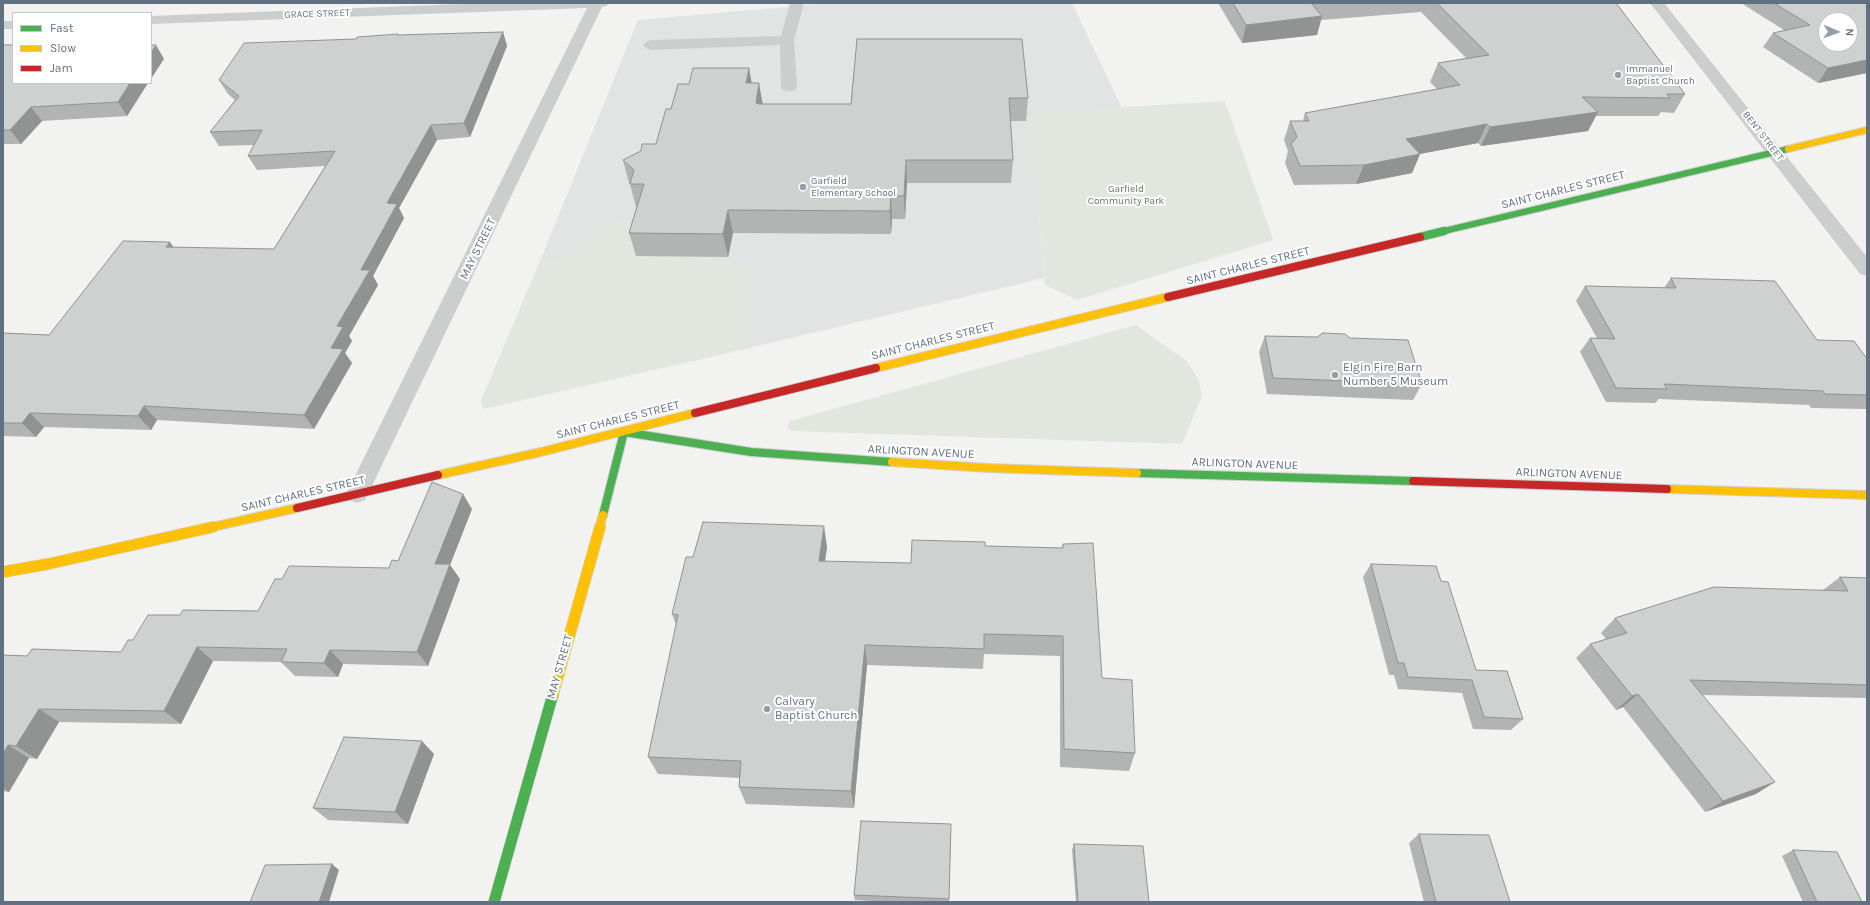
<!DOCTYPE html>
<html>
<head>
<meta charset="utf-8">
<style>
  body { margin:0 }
  #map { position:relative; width:1870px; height:905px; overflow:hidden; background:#f2f3f0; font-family:Karla,sans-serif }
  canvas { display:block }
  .frame { position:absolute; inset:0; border:4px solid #617182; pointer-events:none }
  .legend { position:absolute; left:12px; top:12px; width:140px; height:72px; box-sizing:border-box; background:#fff; border:1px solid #c0c6cd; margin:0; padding:5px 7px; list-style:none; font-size:12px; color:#617182 }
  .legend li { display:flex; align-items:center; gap:8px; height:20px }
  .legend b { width:20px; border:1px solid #c0c6cd }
  .north { position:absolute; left:1818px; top:12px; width:40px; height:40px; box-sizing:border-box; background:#fff; border:1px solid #c0c6cd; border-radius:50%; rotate:92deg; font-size:11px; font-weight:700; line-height:16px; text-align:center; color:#617182 }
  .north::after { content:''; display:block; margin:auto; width:14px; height:18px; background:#949ea8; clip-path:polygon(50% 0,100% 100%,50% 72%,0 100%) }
</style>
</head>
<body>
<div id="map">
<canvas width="1870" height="905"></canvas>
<div class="frame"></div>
<ul class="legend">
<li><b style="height:5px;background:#4caf50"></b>Fast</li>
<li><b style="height:5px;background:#ffc107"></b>Slow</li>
<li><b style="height:5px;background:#c62828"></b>Jam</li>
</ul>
<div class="north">N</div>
</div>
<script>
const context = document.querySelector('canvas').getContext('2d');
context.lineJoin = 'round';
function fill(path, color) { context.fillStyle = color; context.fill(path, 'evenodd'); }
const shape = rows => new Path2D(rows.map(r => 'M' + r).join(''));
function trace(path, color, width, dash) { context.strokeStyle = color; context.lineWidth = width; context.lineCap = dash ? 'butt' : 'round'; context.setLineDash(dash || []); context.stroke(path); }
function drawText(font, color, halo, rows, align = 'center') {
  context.font = font + ' Karla,sans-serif'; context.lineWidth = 4; context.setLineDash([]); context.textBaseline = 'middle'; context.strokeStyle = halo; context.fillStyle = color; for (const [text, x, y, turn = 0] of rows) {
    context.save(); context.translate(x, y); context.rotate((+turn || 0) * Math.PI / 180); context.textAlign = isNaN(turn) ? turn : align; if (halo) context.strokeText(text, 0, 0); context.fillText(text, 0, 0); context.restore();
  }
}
const built = shape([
  [830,3,1072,3,1122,108,1031,114,1044,278,749,348,483,409,481,401,540,261,638,20]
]);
const green = shape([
  [1225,101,1273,240,1077,300,1045,285,1030,113],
  [612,221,646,222,636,256,728,257,750,272,749,348,483,409,481,401,540,261,574,256],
  [1136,325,1187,361,1199,381,1202,396,1182,444,792,431,787,428,790,421]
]);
const lane = shape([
  [790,3,804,3,794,40,797,87,795,90,789,92,783,90,781,87,780,45,651,50,646,48,643,45,646,42,651,40,781,36,790,3]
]);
const street = shape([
  [487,3,609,3,607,6,602,7,368,494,365,500,357,503,349,500,346,494,587,8,151,24,151,16,487,3],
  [1650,3,1664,3,1867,257,1867,276,1860,274,1650,3],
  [3,21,13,21,13,29,3,29,3,21]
]);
const fastFar2 = shape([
  [1440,232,1788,149]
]);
const fastFar1 = shape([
  [1420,237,1444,231],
  [1137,473,1413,481],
  [603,515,624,432,751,452,892,462]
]);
const fast = shape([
  [494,902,553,694]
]);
const slowFar2 = shape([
  [1788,149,1867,130]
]);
const slowFar1 = shape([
  [876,368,1168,297],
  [892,462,988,468,1137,473],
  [438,475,541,452,695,413],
  [1667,489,1867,495],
  [208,528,297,508],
  [599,528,603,515]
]);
const slow = shape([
  [3,572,48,564,213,527],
  [553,694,600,527]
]);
const jam = shape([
  [1168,297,1420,237],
  [695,413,876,368],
  [1413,481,1667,489],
  [297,508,438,475]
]);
const wall = shape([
  [1218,3,1616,3,1685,94,1674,113,1661,112,1658,116,1596,116,1588,131,1481,146,1478,143,1420,154,1412,173,1356,184,1294,185,1285,163,1288,151,1284,140,1290,121,1303,121,1305,113,1437,89,1430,82,1438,63,1466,58,1421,12,1321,20,1317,35,1242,43],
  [1741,3,1867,3,1867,73,1818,83,1763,47,1773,33,1784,30],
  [503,32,507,46,470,137,437,140,399,208,404,218,373,276,378,285,349,336,352,341,345,353,352,363,314,429,157,420,151,430,44,427,36,437,3,436,3,333,49,335,174,248,274,249,325,166,257,170,248,156,254,145,219,146,210,132,235,100,228,94,219,80,356,39,398,35],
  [857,39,1028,98,1026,121,1010,121,1013,160,1011,183,907,183,905,219,892,219,891,234,733,233,728,257,636,256,629,233,637,207,636,207,630,184,629,183,623,160,656,144,671,109,689,84,752,83,763,104,851,104],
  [3,45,148,83,127,116,42,121,21,144,3,144],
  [1671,278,1817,340,1867,359,1867,409,1811,408,1809,405,1659,399,1655,403,1606,402,1580,352,1590,338,1597,338,1576,301,1585,286,1664,288],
  [1265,336,1350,338,1422,384,1413,400,1267,394,1259,352],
  [472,509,450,565,460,579,428,666,343,664,338,677,295,676,281,662,213,661,181,724,59,722,37,759,29,758,9,792,3,791,3,655,27,656,121,652,133,640,180,615,258,611,282,579,389,568],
  [1063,544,1102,678,1135,753,1129,771,1060,767,1060,656,984,654,983,669,867,665,854,808,746,804,739,787,740,778,658,774,648,757,676,625,672,614,827,547,825,561,911,563,985,546,1062,548],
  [1371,564,1441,581,1476,670,1523,719,1511,730,1473,729,1462,693,1398,689,1394,675,1389,675,1363,577],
  [1840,577,1867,578,1867,698,1702,695,1756,794,1705,812,1623,707,1616,710,1576,658,1590,644,1606,639,1601,633,1615,618,1823,590],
  [434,754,408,824,328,820,313,808],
  [951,824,949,902,889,902,855,900,854,895],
  [1419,834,1510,902,1424,902,1409,843],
  [1074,844,1149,902,1076,902,1072,850],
  [1793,850,1862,902,1803,902,1782,856]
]);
const shadedWall = shape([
  [1322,16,1317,35,1242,43,1246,25],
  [503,32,507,46,470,137,464,123],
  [156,45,164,59,151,79,151,52],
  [1867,60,1867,73,1818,83,1828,68],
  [749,68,753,90,746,83],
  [130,83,148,83,127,116,118,102],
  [759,83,763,106,756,103],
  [31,107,42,121,21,144,10,130],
  [1598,112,1588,131,1481,146,1490,127],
  [1487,124,1478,143,1398,158,1406,139],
  [431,125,437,140,399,208,404,218,373,276,378,285,349,336,352,341,345,353,352,363,314,429,304,415,331,348,337,326,361,270,387,203],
  [1420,154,1412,173,1356,184,1364,165],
  [906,160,907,183,905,219,904,196],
  [891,196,892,219,891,234,890,211],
  [728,210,733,233,728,257,723,234],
  [170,242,180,257,166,247],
  [144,406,157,420,151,430,138,416],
  [30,413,44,427,36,437,22,423],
  [463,494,472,509,450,565,460,579,428,666,417,652,435,564],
  [824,526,827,547,822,582,819,561],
  [865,645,867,665,854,808,851,791],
  [197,647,213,661,181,724,164,711],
  [330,650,343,664,338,677,324,663],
  [1638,694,1623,707,1616,710,1632,696],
  [39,709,59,722,37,759,16,746],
  [422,741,434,754,408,824,395,812],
  [8,745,29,758,9,792,3,788,3,754],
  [1775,782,1756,794,1705,812,1723,801],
  [332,864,339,870,329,902,319,902]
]);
const building = shape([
  [1233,3,1311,3,1322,16,1246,25,1233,3],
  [1437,3,1616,3,1685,94,1667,94,1670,98,1582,97,1598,112,1490,127,1487,124,1406,139,1420,154,1364,165,1300,166,1291,144,1297,137,1290,121,1309,121,1305,113,1460,85,1438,63,1489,55,1437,3],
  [1774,3,1867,3,1867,60,1828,68,1773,33,1810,25,1774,3],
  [1826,20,1850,20,1850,44,1826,44,1826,20],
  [503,32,464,123,431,125,387,203,397,204,361,270,370,270,337,326,343,327,331,348,343,349,304,415,144,406,138,416,30,413,22,423,3,423,3,333,49,335,123,241,170,242,166,247,274,249,335,151,248,156,262,130,210,132,239,96,219,80,244,43,356,39,357,37,398,34,397,35,503,32],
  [857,39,1022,39,1028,98,1009,98,1013,160,906,160,904,196,891,196,890,211,728,210,723,234,629,233,644,184,630,184,634,170,623,160,641,151,642,144,656,144,666,109,671,109,678,84,689,84,693,68,749,68,746,83,759,83,756,103,759,104,851,104,857,39],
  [3,45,13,45,13,83,130,83,118,102,31,107,10,130,3,130,3,45],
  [151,45,156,45,151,52,151,45],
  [1671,278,1775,281,1817,340,1854,341,1867,359,1867,395,1825,394,1823,391,1664,384,1667,389,1616,388,1590,338,1615,339,1585,286,1676,288,1671,278],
  [1323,333,1345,334,1350,338,1408,340,1422,384,1273,378,1265,336,1317,337,1323,333],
  [432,482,463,494,435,564,450,564,417,652,330,650,324,663,281,662,287,649,197,647,164,711,39,709,16,746,8,745,3,754,3,655,27,656,32,649,121,652,128,640,133,640,148,615,180,615,183,610,258,611,275,579,282,579,289,566,389,568,392,560,398,561,432,482],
  [703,522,824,526,819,561,911,563,912,540,985,542,985,546,1063,548,1063,544,1093,543,1102,678,1132,680,1135,753,1064,749,1063,636,984,634,984,649,865,645,851,791,739,787,741,761,648,757,678,615,672,614,686,557,693,557,703,522],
  [1371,564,1436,566,1441,581,1448,582,1476,670,1507,671,1523,719,1484,717,1472,680,1408,677,1404,663,1398,663,1371,564],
  [1840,577,1867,578,1867,685,1690,680,1775,782,1723,801,1638,694,1632,696,1590,644,1627,633,1615,618,1714,587,1848,591,1840,577],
  [344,737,422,741,395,812,313,808,344,737],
  [861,821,951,824,949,899,854,895,861,821],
  [1419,834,1489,835,1510,902,1436,902,1419,834],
  [1074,844,1143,846,1149,902,1078,902,1074,844],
  [1793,850,1837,852,1862,902,1817,902,1793,850],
  [332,864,319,902,250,902,265,865,332,864]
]);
const markers = [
  [1618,75,4,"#949ea8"],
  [803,187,4,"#949ea8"],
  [1335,375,4,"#949ea8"],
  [767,709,4,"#949ea8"]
];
const farStreetnames = [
  ["GRACE STREET",317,14,-2],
  ["BENT STREET",1763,136,52]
];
const farPoinames = [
  ["Immanuel",1626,69],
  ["Baptist Church",1626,81],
  ["Garfield",811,181],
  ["Elementary School",811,193]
];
const farParknames = [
  ["Garfield",1126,189],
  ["Community Park",1126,201]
];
const streetNames = [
  ["SAINT CHARLES STREET",1563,190,-14],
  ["MAY STREET",478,249,-64],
  ["SAINT CHARLES STREET",1248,266,-14],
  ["SAINT CHARLES STREET",933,341,-14],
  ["SAINT CHARLES STREET",618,420,-14],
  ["ARLINGTON AVENUE",921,452,3],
  ["ARLINGTON AVENUE",1245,464,2],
  ["ARLINGTON AVENUE",1569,474,2],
  ["SAINT CHARLES STREET",303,494,-13],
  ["MAY STREET",560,667,-74]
];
const poiNames = [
  ["Elgin Fire Barn",1343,368],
  ["Number 5 Museum",1343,382],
  ["Calvary",775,702],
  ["Baptist Church",775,716]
];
fill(built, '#e2e4e3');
fill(green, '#e1e6de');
trace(fastFar2, '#d0d1d1', 8);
trace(fastFar1, '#d0d1d1', 10);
trace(fast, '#d0d1d1', 12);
trace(slowFar2, '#d0d1d1', 8);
trace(slowFar1, '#d0d1d1', 10);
trace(slow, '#d0d1d1', 12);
trace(jam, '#d0d1d1', 10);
fill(lane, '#cccdcd');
fill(street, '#cccdcd');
trace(fastFar2, '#4caf50', 6);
trace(fastFar1, '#4caf50', 8);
trace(fast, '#4caf50', 11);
trace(slowFar2, '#ffc107', 6);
trace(slowFar1, '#ffc107', 8);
trace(slow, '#ffc107', 11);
trace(jam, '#c62828', 8);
fill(wall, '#b2b3b3');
fill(shadedWall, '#919292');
fill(building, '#cfd0d0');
trace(building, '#919292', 1);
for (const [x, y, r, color] of markers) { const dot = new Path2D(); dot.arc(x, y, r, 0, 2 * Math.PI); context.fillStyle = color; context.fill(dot); trace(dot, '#fff', 1.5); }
drawText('10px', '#617182', '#fff', farStreetnames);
drawText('10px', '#617182', '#fff', farPoinames, 'left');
drawText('10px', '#637960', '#fff', farParknames);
drawText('12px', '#617182', '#fff', streetNames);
drawText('12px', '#617182', '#fff', poiNames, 'left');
</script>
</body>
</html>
